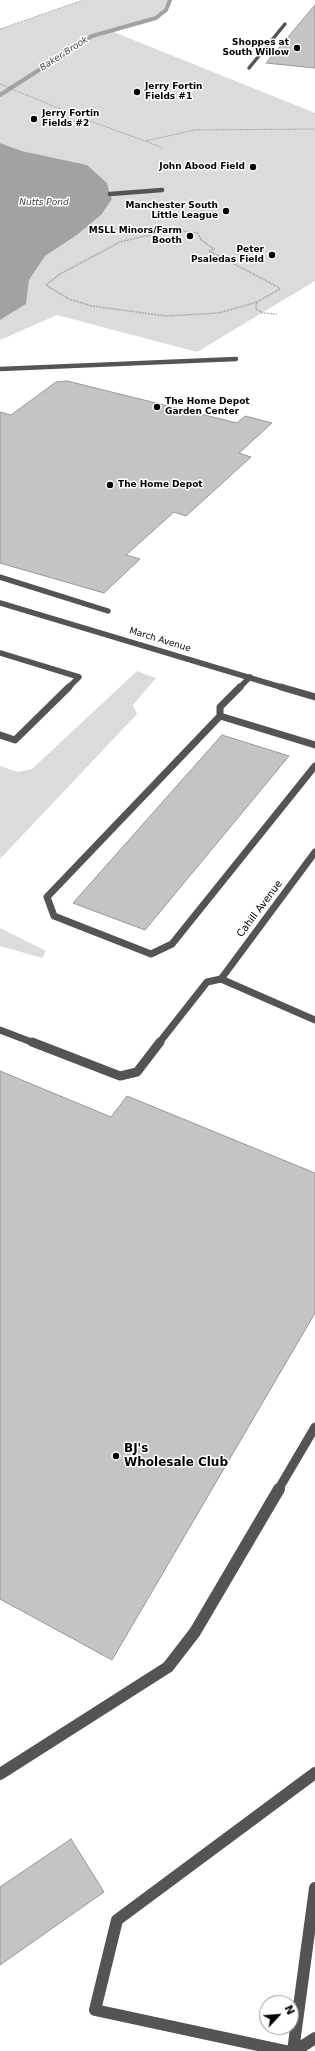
<!DOCTYPE html>
<html>
<head>
<meta charset="utf-8">
<style>
  body { margin:0 }
  #map { position:relative; width:315px; height:2051px; overflow:hidden; background:#fff; font-family:"DejaVu Sans",sans-serif }
  canvas { display:block }
  .north { position:absolute; left:259px; top:1995px; width:40px; height:40px; box-sizing:border-box; background:#fff; border:1px solid #999; border-radius:50%; rotate:64deg; font-size:11px; font-weight:700; line-height:16px; text-align:center; color:#000 }
  .north::after { content:''; display:block; margin:auto; width:14px; height:18px; background:#000; clip-path:polygon(50% 0,100% 100%,50% 72%,0 100%) }
</style>
</head>
<body>
<div id="map">
<canvas width="315" height="2051"></canvas>
<div class="north">N</div>
</div>
<script>
const context = document.querySelector('canvas').getContext('2d');
context.lineJoin = 'round';
function fill(path, color) { context.fillStyle = color; context.fill(path, 'evenodd'); }
const shape = rows => new Path2D(rows.map(r => 'M' + r).join(''));
function trace(path, color, width, dash) { context.strokeStyle = color; context.lineWidth = width; context.lineCap = dash ? 'butt' : 'round'; context.setLineDash(dash || []); context.stroke(path); }
function drawText(font, color, halo, rows, align = 'center') {
  context.font = font + ' "DejaVu Sans",sans-serif'; context.lineWidth = 3; context.setLineDash([]); context.textBaseline = 'middle'; context.strokeStyle = halo; context.fillStyle = color; for (const [text, x, y, turn = 0] of rows) {
    context.save(); context.translate(x, y); context.rotate((+turn || 0) * Math.PI / 180); context.textAlign = isNaN(turn) ? turn : align; if (halo) context.strokeText(text, 0, 0); context.fillText(text, 0, 0); context.restore();
  }
}
const green = shape([
  [83,0,170,0,166,10,156,18,147,22,111,31,315,113,315,281,197,352,57,315,0,340,0,320,26,304,29,280,45,256,77,235,101,215,112,199,112,194,107,183,87,165,22,151,0,143,0,29],
  [137,671,156,678,133,705,137,714,0,859,0,766,18,772,32,769],
  [0,928,46,951,42,958,0,946]
]);
const water = shape([
  [0,143,22,151,87,165,107,183,112,199,101,215,77,235,45,256,29,280,26,304,0,320]
]);
const stream = shape([
  [0,95,92,36,156,18,166,10,170,0]
]);
const building = shape([
  [315,5,315,68,266,63,315,5],
  [67,381,237,423,245,416,272,423,239,453,251,457,186,516,174,512,126,555,140,559,104,593,0,563,0,412,11,415,56,382,67,381],
  [222,735,289,756,145,930,73,903,222,735],
  [0,1071,111,1117,127,1096,315,1173,315,1313,112,1660,0,1599,0,1071],
  [71,1839,104,1892,0,1965,0,1887,71,1839]
]);
const pathFar1 = shape([
  [0,29,83,0],
  [0,84,82,118,145,141,195,130,315,129],
  [146,141,162,148]
]);
const path = shape([
  [160,228,198,233,201,240,214,249,209,251,278,287,280,289,257,302,256,306,256,309,263,313,277,314],
  [161,232,120,242,60,274,46,285,69,299,92,306,166,316,219,313,257,302]
]);
const laneFar5 = shape([
  [249,68,285,24]
]);
const laneFar4 = shape([
  [110,194,162,190],
  [0,369,236,359]
]);
const laneFar3 = shape([
  [0,577,108,611],
  [0,653,79,677,68,688],
  [239,688,250,677]
]);
const laneFar2 = shape([
  [240,687,220,707,220,716,315,745],
  [220,716,47,897,54,916,151,954,172,944,315,766],
  [0,735,15,740,69,687],
  [0,1030,34,1043],
  [159,1043,207,982,221,979,315,1020]
]);
const laneFar1 = shape([
  [32,1042,120,1076,137,1072,160,1042],
  [278,1490,315,1427]
]);
const lane = shape([
  [0,1774,168,1667,195,1632,279,1489],
  [286,2051,95,2010,117,1920,315,1773],
  [293,2051,315,1888],
  [295,2051,315,2038]
]);
const streetFar1 = shape([
  [0,603,284,688]
]);
const street = shape([
  [281,687,315,697],
  [221,979,315,852]
]);
const markers = [
  [297,48,4,"#000"],
  [137,92,4,"#000"],
  [34,119,4,"#000"],
  [253,167,4,"#000"],
  [226,211,4,"#000"],
  [190,236,4,"#000"],
  [272,255,4,"#000"],
  [157,407,4,"#000"],
  [110,485,4,"#000"],
  [116,1456,4,"#000"]
];
const farPoinames = [
  ["Shoppes at",289,43],
  ["South Willow",289,53],
  ["Jerry Fortin",145,87,"left"],
  ["Fields #1",145,97,"left"],
  ["Jerry Fortin",42,114,"left"],
  ["Fields #2",42,124,"left"],
  ["John Abood Field",245,167],
  ["Manchester South",218,206],
  ["Little League",218,216],
  ["MSLL Minors/Farm",182,231],
  ["Booth",182,241],
  ["Peter",264,250],
  ["Psaledas Field",264,260],
  ["The Home Depot",165,402,"left"],
  ["Garden Center",165,412,"left"],
  ["The Home Depot",118,485,"left"]
];
const farWaternames = [
  ["Baker Brook",64,54,-33],
  ["Nutts Pond",44,203]
];
const farStreetnames = [
  ["March Avenue",160,640,17]
];
const streetNames = [
  ["Cahill Avenue",260,909,-53]
];
const nearPoinames = [
  ["BJ's",124,1449],
  ["Wholesale Club",124,1463]
];
fill(green, '#dbdbdb');
fill(water, '#a2a2a2');
trace(stream, '#a2a2a2', 4);
fill(building, '#c4c4c4');
trace(building, '#989898', 1);
trace(pathFar1, '#767676', 1, [0.5, 1]);
trace(path, '#767676', 1.5, [0.5, 1]);
trace(laneFar5, '#545454', 3.5);
trace(laneFar4, '#545454', 4.5);
trace(laneFar3, '#545454', 5.5);
trace(laneFar2, '#545454', 7);
trace(laneFar1, '#545454', 9);
trace(lane, '#545454', 12);
trace(streetFar1, '#545454', 5.5);
trace(street, '#545454', 7);
for (const [x, y, r, color] of markers) { const dot = new Path2D(); dot.arc(x, y, r, 0, 2 * Math.PI); context.fillStyle = color; context.fill(dot); trace(dot, '#fff', 1.5); }
drawText('bold 9px', '#000', '#fff', farPoinames, 'right');
drawText('italic 9px', '#434343', '#fff', farWaternames);
drawText('9px', '#000', '#fff', farStreetnames);
drawText('10px', '#000', '#fff', streetNames);
drawText('bold 12px', '#000', '#fff', nearPoinames, 'left');
</script>
</body>
</html>
